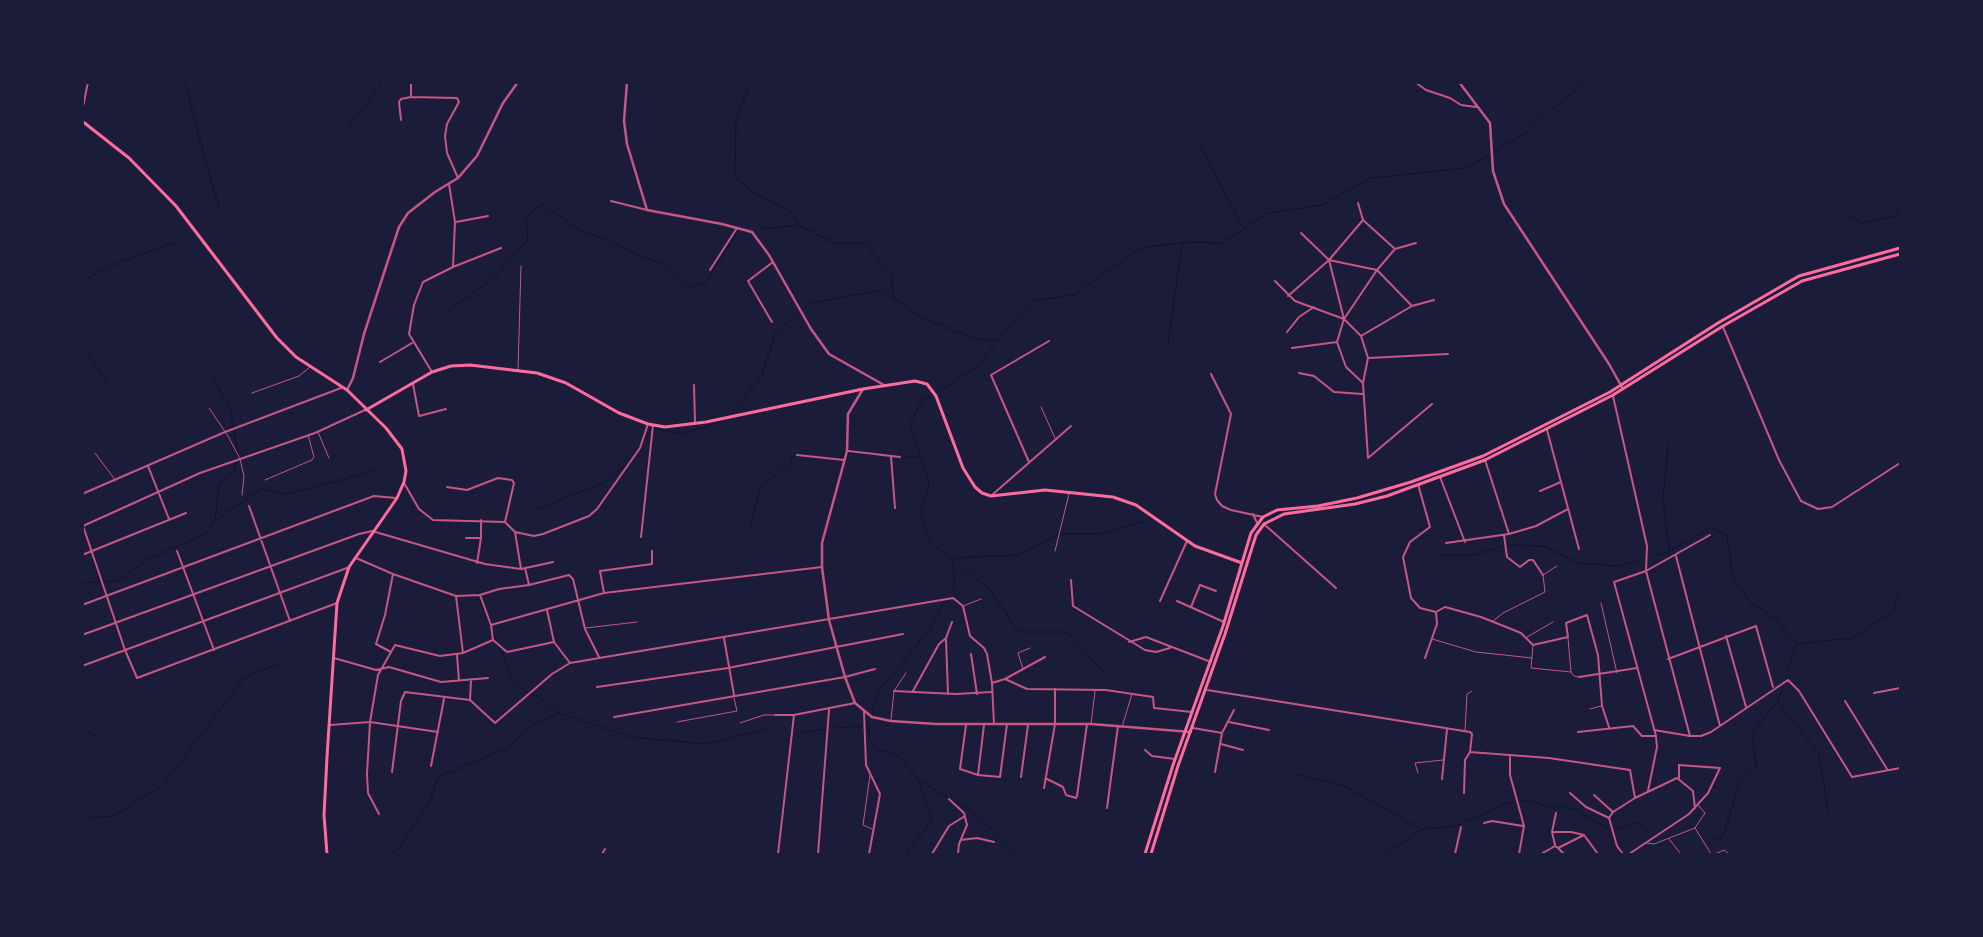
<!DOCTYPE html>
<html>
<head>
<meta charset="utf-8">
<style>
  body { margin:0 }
  #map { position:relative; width:1983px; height:937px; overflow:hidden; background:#1b1b3a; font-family:"Open Sans",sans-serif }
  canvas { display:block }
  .frame { position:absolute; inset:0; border:84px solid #1b1b3a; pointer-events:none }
</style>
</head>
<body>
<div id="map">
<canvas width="1983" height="937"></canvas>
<div class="frame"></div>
</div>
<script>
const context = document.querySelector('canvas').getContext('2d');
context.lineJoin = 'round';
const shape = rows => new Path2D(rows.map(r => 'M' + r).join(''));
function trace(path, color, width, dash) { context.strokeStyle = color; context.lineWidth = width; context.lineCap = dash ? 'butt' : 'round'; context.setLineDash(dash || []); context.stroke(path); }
const stream = shape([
  [185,82,208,171,220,209],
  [751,82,736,120,735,177,755,194,789,210,799,225],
  [349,126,383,82],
  [1199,144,1244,229],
  [1847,214,1862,223,1896,216,1900,209],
  [763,229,799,225,834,243,864,243,892,274,893,297],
  [82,282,105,268,173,243],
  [806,307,811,303,883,290,922,318,977,339,999,340],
  [445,313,495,277,528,239,526,217,542,204,577,228,661,264,687,289,705,283,738,231],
  [1168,344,1182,243],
  [82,346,107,382],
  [213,377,230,409,238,453,234,472,219,484,215,519],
  [940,391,978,366,1009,326,1033,301,1074,295,1140,248,1191,242,1223,243,1267,213,1323,205,1370,178,1467,168,1526,133,1548,112,1586,82],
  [933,394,922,400,910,424,929,483,921,512,929,542,952,558,955,585,949,594],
  [733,410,761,377,776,332,797,315],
  [643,441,652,428,681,434,724,421],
  [1668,445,1663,499,1669,551],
  [635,454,640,447],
  [823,457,832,458],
  [899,457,919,457],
  [840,459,844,453,878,455],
  [536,509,609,481,633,457],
  [750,528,760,488,791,463,792,457,799,456],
  [82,529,86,537],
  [1441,555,1474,555,1506,545,1544,546,1578,563,1617,566,1639,560],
  [1655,556,1669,552,1711,527,1727,535,1733,578,1751,603,1775,618,1797,644],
  [954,558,1018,555,1060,534,1100,534,1146,521],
  [953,559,990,590,1019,632,1068,632,1103,672],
  [93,560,100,583],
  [82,583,117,581,150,558,206,534,215,520,262,489,288,494,374,471],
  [476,591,491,627],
  [492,631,498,643],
  [500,647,512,679,530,695,536,695,559,713],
  [1788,670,1797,644,1852,638,1893,611,1900,588],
  [1778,702,1819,754,1828,811],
  [872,709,880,688,900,666,923,637,928,634,944,602],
  [867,721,870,739,878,750,897,755,919,780,975,814,1018,854],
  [834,728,861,726],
  [82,730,98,737],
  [800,733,826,729],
  [1294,774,1343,785,1421,829],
  [1523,801,1530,800,1552,809,1561,806,1574,809,1610,830],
  [82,818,114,816,163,785,244,678,281,662],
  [1618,828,1639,823,1647,831],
  [1697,829,1710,843,1723,836,1740,782,1756,767,1752,733,1778,701,1781,691],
  [391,854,400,847,431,799,438,777,506,749,534,724,559,713,631,737,705,744,772,728],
  [906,854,932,820,919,781],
  [1386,854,1422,829,1457,826,1506,803,1517,802]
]);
const service = shape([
  [518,370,521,266],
  [252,393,299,376,310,367],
  [1041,407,1055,438],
  [209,408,228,436,240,459,244,476,242,495],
  [318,432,329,458],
  [95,453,116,481],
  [265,480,312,460,314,457,308,435],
  [1055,551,1069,494],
  [1601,603,1617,673],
  [963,606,981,599],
  [1493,621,1503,613,1545,592,1543,575,1557,566],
  [586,628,637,622],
  [1527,637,1553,622],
  [1568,638,1571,672,1574,676,1578,677],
  [1432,639,1476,652,1532,658],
  [1533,645,1531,668,1571,672],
  [1023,669,1018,653,1030,648],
  [1590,709,1601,706],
  [891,720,894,691,906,673],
  [677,722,737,711,734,698],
  [740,723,764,715,775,715],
  [1091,724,1095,691],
  [1122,727,1132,694],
  [1465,731,1467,694,1472,691],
  [1418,773,1415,763,1443,760],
  [870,775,863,825,872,829],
  [1695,828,1711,854],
  [1669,839,1681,854],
  [1646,843,1654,844,1695,828,1705,813,1698,805],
  [1715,854,1724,850,1729,854]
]);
const minor = shape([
  [411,82,411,97],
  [1415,82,1426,90,1450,98,1461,105,1476,107],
  [82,112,88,82],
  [401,120,399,102,401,99,411,97,457,98,459,102,447,124,445,136,447,153,458,178],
  [449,184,455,222,453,267],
  [611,201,647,210],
  [1358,203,1363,220,1395,249],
  [456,222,488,216],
  [1301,233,1329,260,1344,319],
  [1329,260,1377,270,1412,306],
  [710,270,737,228],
  [1275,281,1295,301,1344,319],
  [1288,296,1329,260,1363,220],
  [1344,319,1377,270,1395,249,1416,243],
  [772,322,748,281,773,262],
  [1723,327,1779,460,1801,501,1818,509,1832,507,1900,463],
  [1287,332,1299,317,1314,307],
  [1361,336,1412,306,1434,300],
  [1292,348,1337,342],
  [1368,358,1448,354],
  [380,362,412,343],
  [432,372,409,334,414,305,423,282,453,267,501,248],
  [1299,373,1314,376,1334,392,1363,394],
  [1211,374,1231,414,1215,494,1217,500,1222,506,1231,510,1263,517],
  [1363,383,1346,367,1337,342,1344,319,1361,336,1368,358,1363,383,1368,458],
  [413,384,419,416,446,409],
  [694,385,695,423],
  [1613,396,1647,546,1646,571,1690,736],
  [1547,430,1579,549],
  [848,451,900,457],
  [797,455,844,460],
  [891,456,895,508],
  [1368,458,1432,404],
  [1485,460,1509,534],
  [1029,462,991,375,1049,341],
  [148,466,169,519],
  [1440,477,1465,542],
  [404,483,419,509,433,520,505,522,515,532,534,536,543,534,589,516,597,509,640,448,648,424],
  [1418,484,1430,527,1410,542,1403,557,1411,598,1420,608,1436,612,1437,624,1425,658],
  [447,487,467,490,498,478,512,480,514,483,505,522],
  [1540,491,1561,482],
  [82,494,225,432,341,388],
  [992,495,1071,426],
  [249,506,290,621],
  [1253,514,1257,523],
  [481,520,481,538],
  [82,523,125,650,137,678,337,603],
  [1265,525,1336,588],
  [83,526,200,473,315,433,365,410],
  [515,532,521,569],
  [1504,535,1507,557,1520,567,1529,560,1533,560,1543,575],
  [641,537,653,425],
  [466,538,481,538,477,563],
  [1446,543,1509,534,1536,526,1568,509],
  [177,551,214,650],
  [82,555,186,513],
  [1676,556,1720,726],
  [356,558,393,574,456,596,480,595,499,589,529,585,569,575,573,579,585,629,599,657],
  [525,568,529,585],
  [1071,580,1073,606,1145,650,1156,652,1170,648],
  [604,593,600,571,652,564,652,551],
  [456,596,463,653],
  [1160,601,1187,541],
  [1177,601,1224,622],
  [82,605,374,496,396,498],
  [1191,607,1200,585,1216,591],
  [547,610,554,642,570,663],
  [1436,612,1445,607,1481,617,1521,633,1533,645,1568,637,1566,623,1587,615,1598,655,1602,706,1609,727],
  [491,625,604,593,822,567],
  [82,635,359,534,372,531,485,564,521,569,553,562],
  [1726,636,1746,707],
  [724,638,734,695],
  [946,639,948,694],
  [493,640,507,652,554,642],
  [1129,642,1146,637,1211,662],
  [391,652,376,644,385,615,393,574],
  [971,654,977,694],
  [457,655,459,681],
  [334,658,376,670,389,667,441,682,488,678],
  [1668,659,1756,626,1773,687],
  [82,666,347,568],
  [1579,677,1637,668],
  [1005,679,1045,657],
  [992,683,1005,679,1027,689,1106,690,1153,697,1154,708,1192,712],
  [597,687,728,668,903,634],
  [1207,690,1470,732,1472,734,1470,752,1549,758,1630,770,1635,798],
  [894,691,956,694,991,692],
  [913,691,939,644,946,638,952,622],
  [1874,693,1900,688],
  [470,700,471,680],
  [1845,701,1887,769],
  [864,712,866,765,880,794,869,854],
  [775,715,794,715,855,703],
  [614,717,845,677,875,669],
  [1229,722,1269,730],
  [330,725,370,722,438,732],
  [966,725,960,769,978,775,1000,777,1007,724],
  [1193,728,1222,733],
  [1654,730,1690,736,1701,736,1711,732,1788,680,1799,691,1852,777,1900,768],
  [1578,732,1633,726,1642,736,1656,736,1614,582,1646,571,1710,535],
  [1221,744,1243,750],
  [1145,750,1152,756,1175,759],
  [1510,757,1510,775,1524,826,1519,854],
  [431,766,444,699],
  [392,772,401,701,405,692,470,700,495,723,552,674,570,663,953,598,963,606,970,636,984,648,987,654,992,683,994,724],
  [1215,772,1222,733,1234,710],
  [978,775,984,725],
  [1021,777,1028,725],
  [1047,779,1063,787,1066,795,1076,798,1077,796,1087,724],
  [1442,779,1447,729],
  [1044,788,1055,724,1055,689],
  [1648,791,1657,747,1656,737],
  [1464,793,1465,760,1470,752],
  [1570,793,1586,807,1609,818],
  [1594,795,1613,812],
  [949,799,964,813,967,825,959,844,958,854],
  [1107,808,1118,726],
  [379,814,368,793,367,774,370,722,378,675,395,645,440,656,463,653,493,640,491,625,480,595],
  [1609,818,1613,812,1635,798,1677,778,1693,791,1695,808],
  [1609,818,1617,846,1623,854],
  [1484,823,1492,821,1523,826],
  [1552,832,1571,832,1584,835,1598,854],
  [961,840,977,838,994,842],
  [1555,845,1552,832,1556,813],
  [1558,848,1564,854],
  [602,854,605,849],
  [778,854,794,715],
  [818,854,829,710],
  [932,854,949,826,965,816],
  [1455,854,1461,827],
  [1541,854,1555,846,1558,848,1584,835],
  [1629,854,1689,814,1708,793,1720,768,1679,765,1679,778]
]);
const tertiary = shape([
  [627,82,624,121,627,144,647,210,722,224,752,232,769,255,811,329,829,354,884,385],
  [1459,82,1490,123,1493,171,1504,204,1609,364,1623,389],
  [863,389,848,414,847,451,822,543,822,567,829,620,845,677,855,703,872,717,891,721,936,724,1091,724,1191,732],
  [347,390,353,378,364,334,399,227,408,213,435,192,458,178,477,156,503,103,518,82]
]);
const secondary = shape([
  [82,121,129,158,176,206,277,338,296,357,347,390,386,428,402,449,406,471,404,482,397,498,349,567,337,603,327,757,324,815,327,854],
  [366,410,432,372,451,366,470,365,537,373,566,383,619,413,648,424,665,427,706,422,863,389,915,381,927,384,936,396,963,468,975,487,982,493,991,496,1045,490,1113,497,1136,505,1195,546,1242,563],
  [1145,854,1173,765,1223,626,1251,533,1263,517,1277,510,1318,506,1357,498,1411,482,1483,456,1610,392,1718,323,1799,276,1900,248],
  [1151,854,1178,766,1225,634,1256,535,1264,524,1284,514,1355,504,1387,496,1485,460,1613,395,1723,326,1802,281,1900,254]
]);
trace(stream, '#12122b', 1);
trace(service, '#c65784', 1);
trace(minor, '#c65784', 2);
trace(tertiary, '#c65784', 2.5);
trace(secondary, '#ff6b9d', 3);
</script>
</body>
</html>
